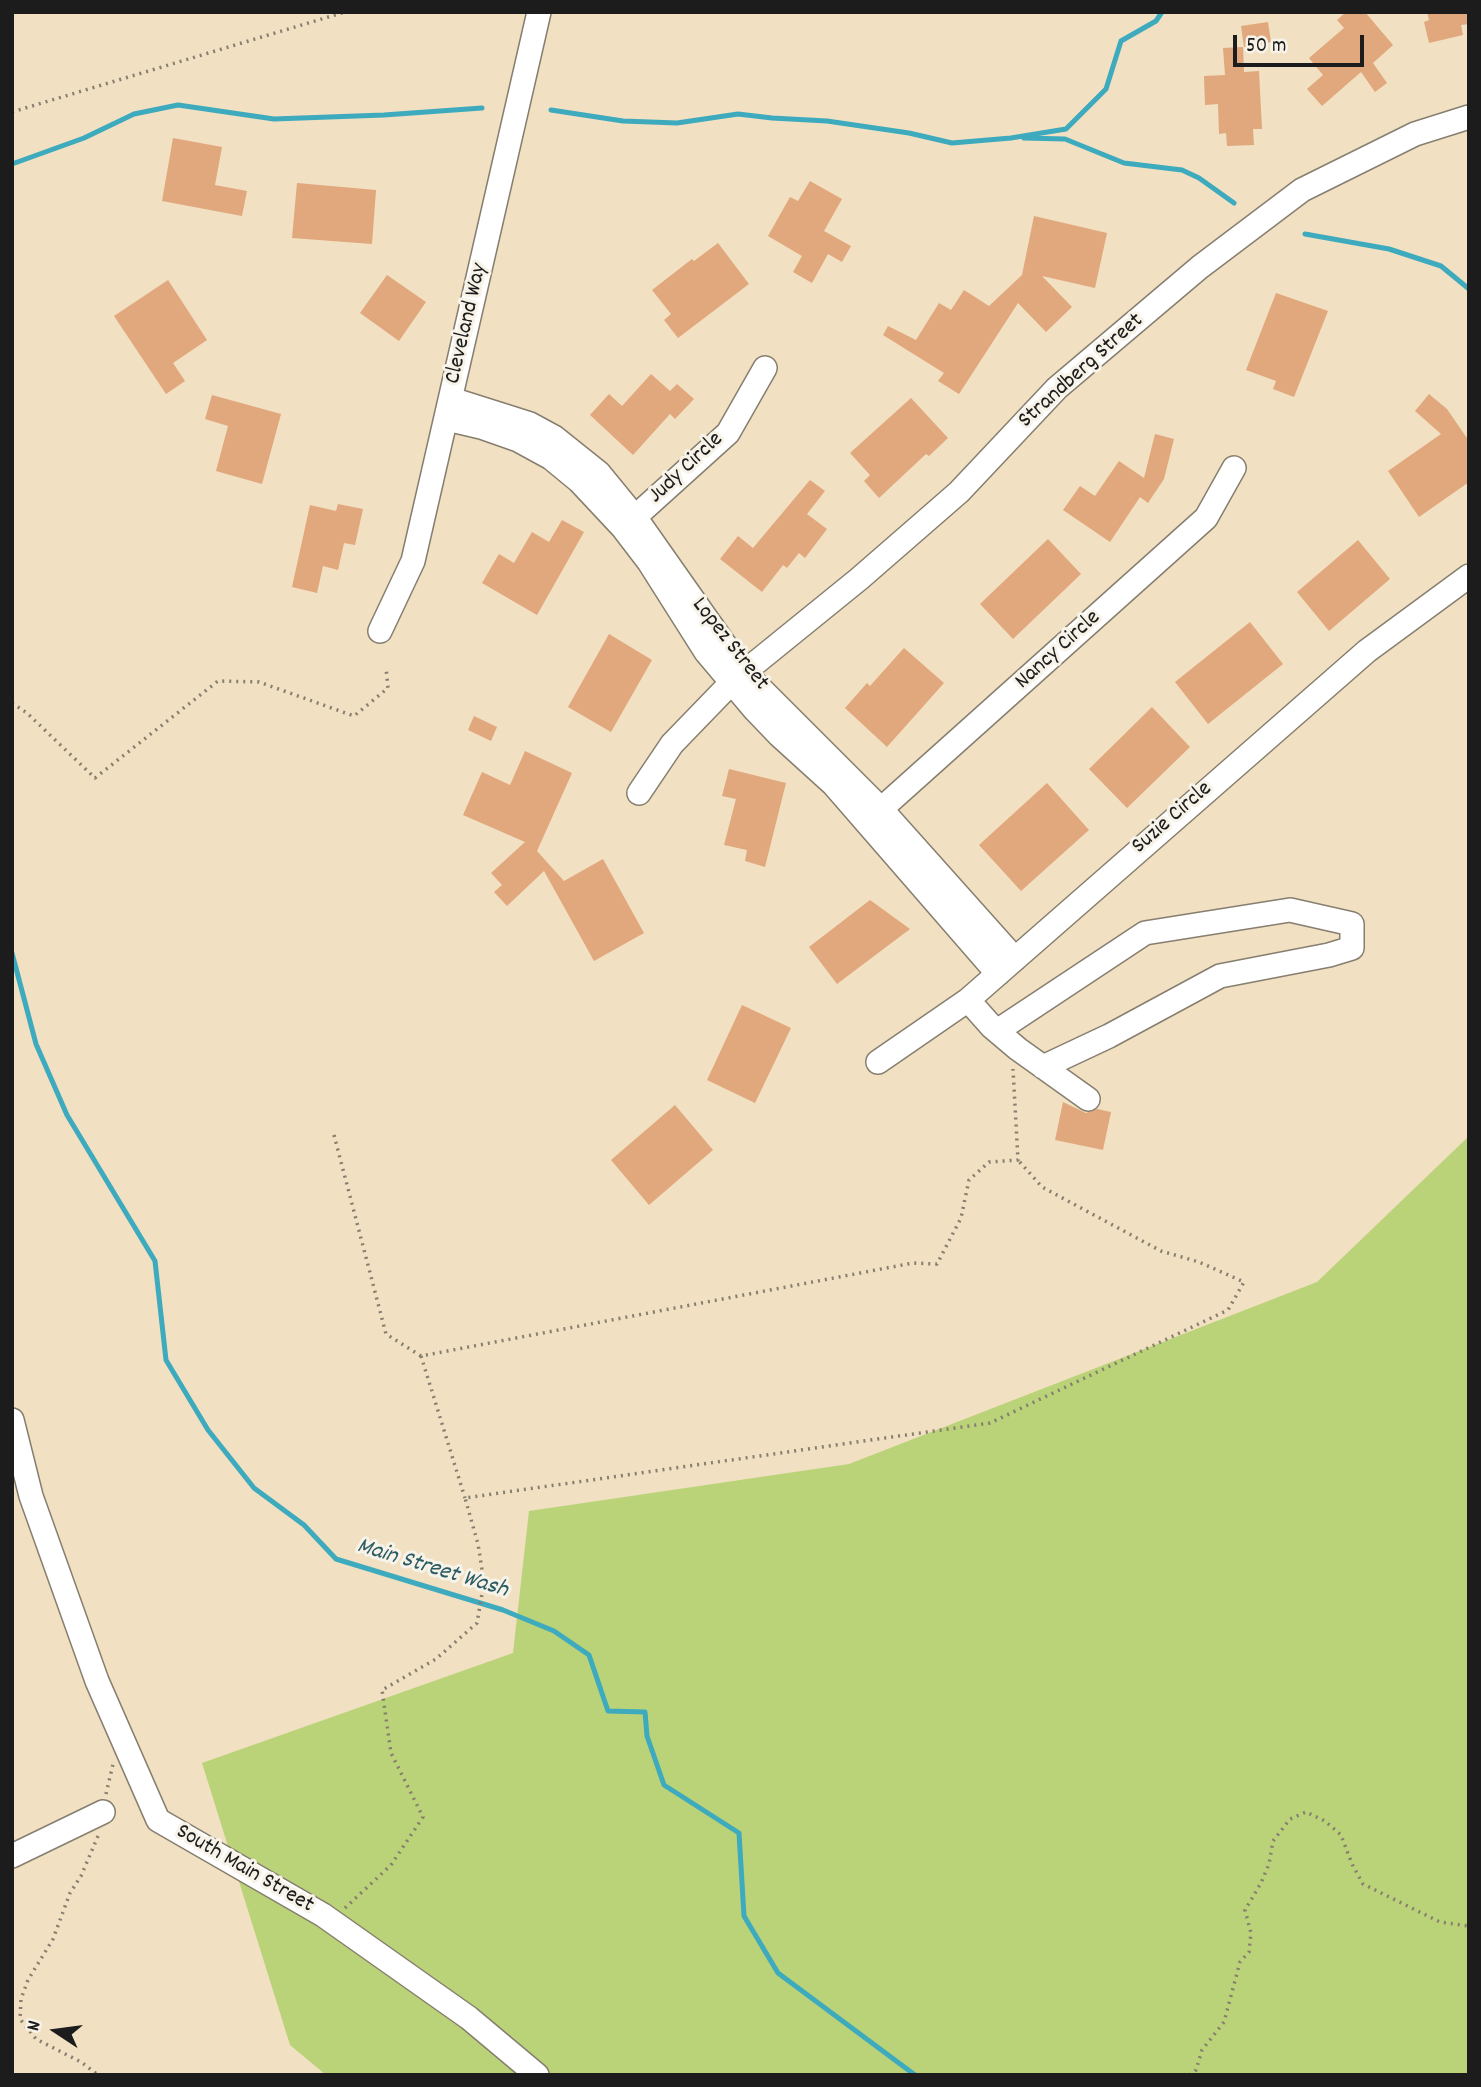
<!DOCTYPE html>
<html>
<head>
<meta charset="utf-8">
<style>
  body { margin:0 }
  #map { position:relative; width:1481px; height:2087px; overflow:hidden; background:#f1e0c2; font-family:Dekko,sans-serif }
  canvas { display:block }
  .frame { position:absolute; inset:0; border:14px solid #1c1c1c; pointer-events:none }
  .north { position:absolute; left:21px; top:1996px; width:70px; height:70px; -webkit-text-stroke:5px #f7f3e8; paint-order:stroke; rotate:283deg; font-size:19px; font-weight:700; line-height:28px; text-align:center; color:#1c1c1c }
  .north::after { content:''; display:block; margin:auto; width:24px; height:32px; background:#1c1c1c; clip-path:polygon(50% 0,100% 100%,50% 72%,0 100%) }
  .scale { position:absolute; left:1233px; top:35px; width:131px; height:32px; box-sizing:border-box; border:4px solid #1c1c1c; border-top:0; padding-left:9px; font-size:21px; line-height:24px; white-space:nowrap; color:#1c1c1c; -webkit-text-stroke:5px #f7f3e8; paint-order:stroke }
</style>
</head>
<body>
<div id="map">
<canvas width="1481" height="2087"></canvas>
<div class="frame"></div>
<div class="north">N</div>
<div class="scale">50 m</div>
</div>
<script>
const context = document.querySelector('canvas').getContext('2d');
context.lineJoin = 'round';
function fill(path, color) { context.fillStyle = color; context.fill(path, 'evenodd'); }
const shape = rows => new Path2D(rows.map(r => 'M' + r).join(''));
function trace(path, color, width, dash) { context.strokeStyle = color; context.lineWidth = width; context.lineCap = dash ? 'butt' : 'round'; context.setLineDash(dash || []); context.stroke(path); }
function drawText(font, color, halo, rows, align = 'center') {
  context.font = font + ' Dekko,sans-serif'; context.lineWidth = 6; context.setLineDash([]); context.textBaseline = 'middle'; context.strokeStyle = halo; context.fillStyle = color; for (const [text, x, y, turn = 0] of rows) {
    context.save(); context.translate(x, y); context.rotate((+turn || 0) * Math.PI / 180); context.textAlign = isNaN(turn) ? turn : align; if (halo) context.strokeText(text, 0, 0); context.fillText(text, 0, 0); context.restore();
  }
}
const green = shape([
  [1469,1136,1469,2075,326,2075,290,2045,202,1763,513,1653,529,1511,849,1464,1317,1282]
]);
const stream = shape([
  [551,110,623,121,677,123,738,114,772,118,827,121,909,133,952,143,1011,138,1066,129,1106,89,1121,41,1156,21,1162,12],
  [1024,138,1065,139,1124,163,1182,170,1199,178,1234,203],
  [12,164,84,138,134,114,178,105,274,119,384,115,482,108],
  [1305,234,1389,249,1441,266,1469,289],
  [12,953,36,1044,67,1115,155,1261,166,1360,208,1430,254,1488,304,1525,336,1559,503,1610,554,1631,589,1655,608,1711,645,1712,647,1736,664,1785,739,1833,744,1916,778,1973,915,2075]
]);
const building = shape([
  [1346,12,1365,12,1393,45,1373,63,1387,83,1375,92,1361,72,1322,106,1307,89,1323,75,1309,58,1344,28,1337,20],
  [1427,12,1469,12,1469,24,1461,25,1463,35,1429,43,1424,22,1429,20],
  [1268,22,1271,42,1244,47,1241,26],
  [1243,47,1244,72,1259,71,1262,129,1253,129,1254,145,1227,146,1226,133,1219,134,1218,104,1205,105,1204,76,1225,75,1223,48],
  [173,138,222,147,215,185,247,191,242,216,162,201],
  [810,181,842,199,824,231,851,246,842,262,828,254,812,283,793,272,802,256,768,236,790,197,798,201],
  [297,183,376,190,372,244,292,238],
  [1034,216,1107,233,1095,288,1042,276,1072,307,1046,332,1018,303,959,394,938,381,944,373,883,335,888,326,916,340,939,303,951,310,964,290,989,306,1022,275],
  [718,243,749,284,678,338,664,320,671,314,652,290,692,259,694,261],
  [387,275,426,302,399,341,360,313],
  [168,280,207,340,173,363,185,381,166,394,114,316],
  [1276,293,1328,311,1294,397,1273,389,1276,381,1246,370],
  [651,374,670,391,677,384,694,399,675,419,670,414,633,455,590,415,609,394,622,406],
  [1429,394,1447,409,1469,441,1469,482,1419,517,1388,471,1441,434,1415,411],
  [212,395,281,414,262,484,216,471,228,426,205,419],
  [911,398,948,438,929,456,926,454,879,498,864,481,870,475,850,453],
  [1155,434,1174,439,1164,479,1148,503,1140,497,1110,542,1063,510,1080,486,1095,496,1119,461,1144,478],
  [810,480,825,491,807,514,827,529,805,558,799,553,787,568,783,565,762,592,720,559,738,536,753,548],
  [338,504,363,509,355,545,344,543,338,570,323,566,317,593,292,587,310,505,336,511],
  [562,520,584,532,537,615,482,583,499,554,514,563,532,532,549,542],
  [1048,539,1081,574,1013,639,980,604],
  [1358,540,1390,579,1329,631,1297,592],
  [1250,622,1283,664,1208,724,1175,682],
  [609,634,652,660,611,732,568,707],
  [904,648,944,683,887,747,845,708,867,683,870,686],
  [1152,707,1190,747,1127,808,1089,769],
  [474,716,497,727,491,741,468,730],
  [525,751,572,773,537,851,564,881,603,859,644,933,594,961,544,871,507,906,494,892,502,885,491,873,525,842,463,815,482,772,510,785],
  [729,769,786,783,765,867,745,861,747,850,724,845,736,799,722,796],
  [1047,783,1089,830,1021,891,979,845],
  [870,900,910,929,837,984,809,947],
  [742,1005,791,1028,755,1103,707,1080],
  [1063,1102,1086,1113,1097,1109,1111,1112,1103,1150,1055,1140],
  [675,1105,713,1150,649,1205,611,1160]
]);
const path = shape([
  [12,112,345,12],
  [12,703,27,713,95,778,218,681,259,682,354,716,388,688,386,668],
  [334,1135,386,1334,421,1356,913,1263,937,1264,961,1218,969,1180,989,1162,1018,1160,1013,1069],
  [421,1356,465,1498],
  [106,1794,113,1764],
  [98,1836,81,1876,70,1893,53,1939,28,1980,21,1999,20,2019,36,2039,81,2062,98,2075],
  [345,1908,391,1865,423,1817,391,1753,382,1690,436,1659,477,1623,484,1582,478,1544,465,1498,990,1423,1228,1310,1244,1282,1199,1262,1161,1251,1042,1187,1018,1160],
  [1189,2075,1196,2070,1202,2050,1224,2022,1240,1962,1249,1952,1251,1933,1245,1910,1261,1883,1269,1864,1273,1841,1290,1819,1306,1812,1325,1821,1341,1835,1352,1864,1363,1884,1440,1922,1469,1926]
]);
const minor = shape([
  [451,399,530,424,554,437,599,473,635,517,744,672,881,809,1015,959],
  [447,419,481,427,518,440,551,458,579,481,623,528,649,562,706,652,755,710,779,735,833,784,998,974],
  [625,526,728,433,765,368],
  [380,631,413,561,539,12],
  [639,793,672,744,732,682,859,579,959,492,1057,388,1200,267,1302,190,1415,134,1469,117],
  [870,819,1206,518,1234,468],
  [968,1000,992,1027,1018,1049,1088,1099],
  [997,1031,1145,933,1290,910,1352,924,1352,948,1329,955,1220,976,1109,1036,1043,1067],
  [878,1062,968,1000,1367,651,1469,576],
  [12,1420,31,1496,97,1681,158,1820,323,1915,469,2018,537,2075],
  [12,1856,103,1812]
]);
const streetNames = [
  ["Cleveland Way",468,324,-77],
  ["Strandberg Street",1082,372,-42],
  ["Judy Circle",687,469,-43],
  ["Lopez Street",729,645,52],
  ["Nancy Circle",1059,651,-42],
  ["Suzie Circle",1173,819,-41],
  ["South Main Street",244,1870,30]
];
const waterNames = [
  ["Main Street Wash",432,1570,17]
];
fill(green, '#bbd378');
trace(stream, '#3eaabd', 5);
fill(building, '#e1a77d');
trace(minor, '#867e6f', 26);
trace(path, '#867e6f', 3.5, [2, 5]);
trace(minor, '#fff', 23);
drawText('23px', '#1c1c1c', '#f7f3e8', streetNames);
drawText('italic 24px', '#2b5c64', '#f7f3e8', waterNames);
</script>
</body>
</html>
